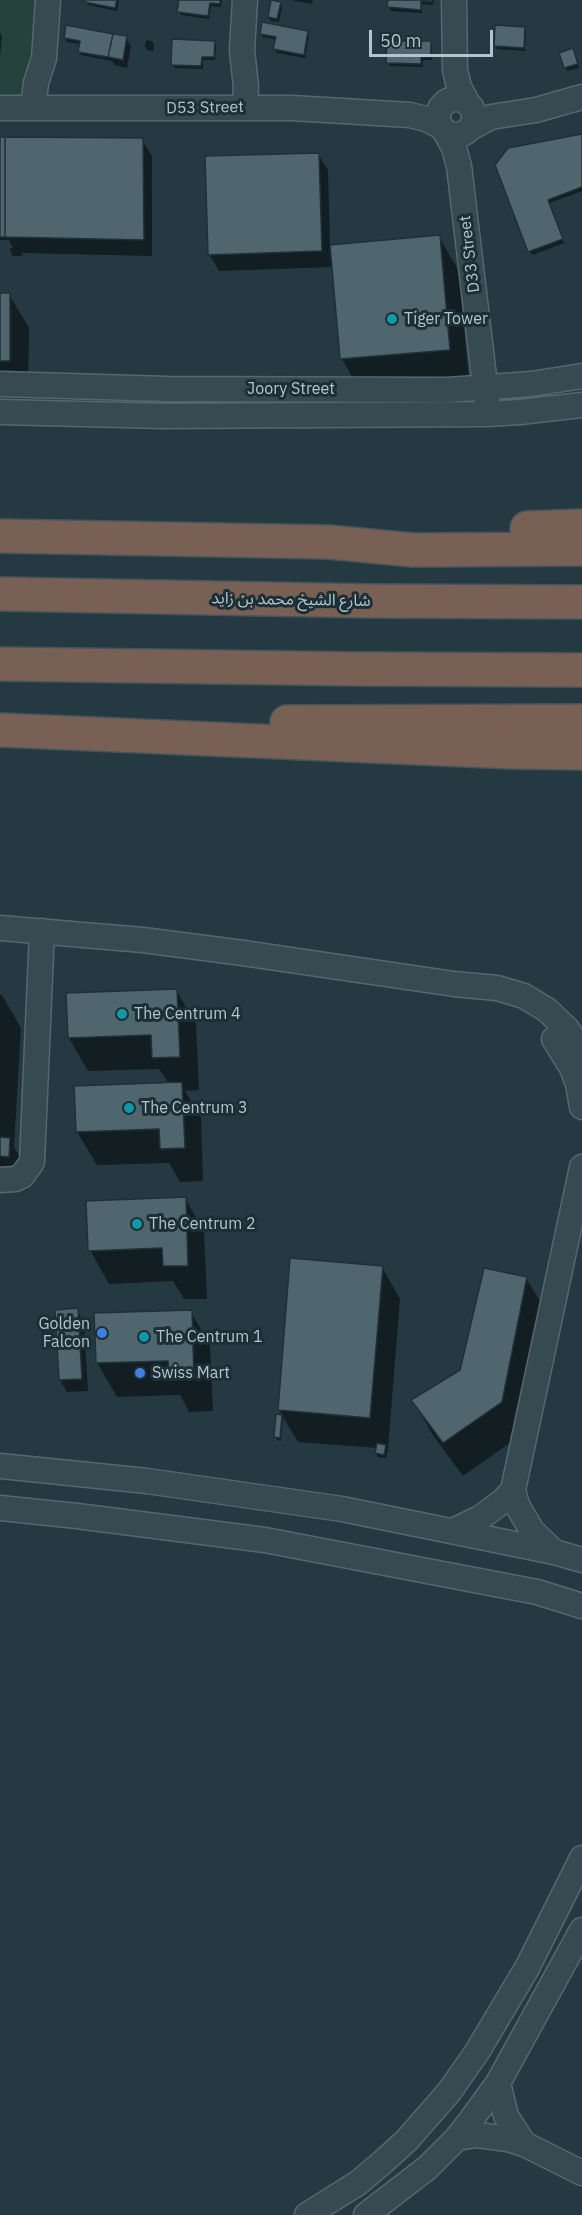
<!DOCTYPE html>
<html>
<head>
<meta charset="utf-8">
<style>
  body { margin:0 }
  #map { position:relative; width:582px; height:2215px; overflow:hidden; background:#243942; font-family:"IBM Plex Sans",sans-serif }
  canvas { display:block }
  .scale { position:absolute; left:369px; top:30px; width:124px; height:27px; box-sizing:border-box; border:3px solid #b5c4cc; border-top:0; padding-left:8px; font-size:18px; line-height:21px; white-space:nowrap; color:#b5c4cc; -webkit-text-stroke:4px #1d2f36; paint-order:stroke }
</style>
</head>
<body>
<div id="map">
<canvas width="582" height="2215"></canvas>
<div class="scale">50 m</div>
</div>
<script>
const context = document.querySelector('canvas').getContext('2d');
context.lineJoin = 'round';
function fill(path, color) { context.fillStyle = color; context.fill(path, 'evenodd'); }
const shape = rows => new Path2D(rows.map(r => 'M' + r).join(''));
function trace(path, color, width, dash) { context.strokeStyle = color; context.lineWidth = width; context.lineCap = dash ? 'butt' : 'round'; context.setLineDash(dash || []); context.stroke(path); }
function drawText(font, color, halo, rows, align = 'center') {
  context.font = font + ' "IBM Plex Sans","Noto Sans Arabic",sans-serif'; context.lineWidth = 6; context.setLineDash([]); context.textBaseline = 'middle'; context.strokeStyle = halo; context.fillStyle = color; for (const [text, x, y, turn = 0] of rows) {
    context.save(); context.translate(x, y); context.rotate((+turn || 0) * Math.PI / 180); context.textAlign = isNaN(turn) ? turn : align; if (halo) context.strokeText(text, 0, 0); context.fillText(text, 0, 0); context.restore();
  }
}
const green = shape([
  [0,0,36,0,25,99,0,99]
]);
const shadow = shape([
  [86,0,119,0,117,11,88,5],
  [180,0,222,0,221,7,211,6,209,19,181,15,179,12],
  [291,0,313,0,312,4],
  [389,0,434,0,433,5,422,4,422,13,391,11,389,7],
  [280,3,282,7,279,22,271,21,269,17],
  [524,28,526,32,525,51,497,49,495,45],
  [0,32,2,36,0,58],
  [307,32,309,36,305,58,277,53,275,49,277,40,263,37,261,34],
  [65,38,126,38,131,46,127,68,115,65,112,61,81,55,79,51,81,44,67,42],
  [146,40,152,41,154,45,153,51,147,50,145,46],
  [214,42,216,46,215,60,203,60,203,69,175,68,173,64],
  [430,43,432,46,432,60,423,60,423,67,390,66,388,63],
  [561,54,575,54,579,68,567,71],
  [582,136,582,191,549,203,564,243,532,255,497,165],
  [0,138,142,140,152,156,152,256,22,253,22,256,12,256,10,248,13,248,9,240,0,240],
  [318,154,328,170,330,246,439,237,459,271,469,383,361,393,342,359,333,267,219,271,209,254],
  [0,294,9,294,29,328,28,394,0,394],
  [176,990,196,1024,199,1090,185,1091,201,1117,203,1181,180,1182,169,1163,97,1165,77,1132,169,1084,159,1069,88,1071,69,1038],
  [0,995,2,995,21,1028,14,1147,29,1173,28,1190,0,1188],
  [185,1198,204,1232,207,1299,184,1299,173,1281,109,1284,90,1250],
  [382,1267,400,1299,388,1449,386,1458,378,1457,376,1453,377,1448,298,1442,283,1417,281,1441,277,1440,275,1437,277,1416,283,1416,279,1410],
  [526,1278,546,1311,521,1435,463,1476,432,1434,413,1400,461,1371],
  [77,1310,84,1322,88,1391,67,1392,60,1380],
  [191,1312,210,1345,213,1411,189,1412,180,1395,117,1397,97,1363,96,1315]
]);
const building = shape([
  [85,0,117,0,115,8,84,2,85,0],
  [179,0,220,0,220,4,210,3,208,16,177,12,179,0],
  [271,0,281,2,277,19,268,17,271,0],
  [388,0,432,0,432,2,421,1,421,10,387,7,388,0],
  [262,22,308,31,304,55,273,49,276,37,260,34,262,22],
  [66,25,113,34,108,57,78,52,80,41,64,38,66,25],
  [495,25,525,27,524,48,494,46,495,25],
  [113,34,127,36,123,60,108,57,113,34],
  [172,39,215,41,214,57,202,57,201,66,171,65,172,39],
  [387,41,431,41,431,57,421,57,421,64,386,63,387,41],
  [573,48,578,64,564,68,559,53,573,48],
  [582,134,582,187,548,200,563,239,528,252,495,165,508,148,582,134],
  [0,137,5,137,5,237,0,237,0,137],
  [5,137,143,138,144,240,5,237,5,137],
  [319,153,322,251,208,255,205,156,319,153],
  [440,235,450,350,340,359,330,245,440,235],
  [0,293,10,293,10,361,0,361,0,293],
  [177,989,180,1057,152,1058,151,1035,68,1038,66,993,177,989],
  [182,1082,185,1148,160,1149,159,1129,76,1132,74,1086,182,1082],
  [0,1137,10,1138,9,1157,0,1156,0,1137],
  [186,1197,188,1266,163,1266,162,1248,88,1251,86,1201,186,1197],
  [290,1258,383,1266,370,1418,278,1410,290,1258],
  [484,1268,527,1277,502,1402,443,1443,411,1400,460,1370,484,1268],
  [78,1308,82,1379,59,1380,55,1310,78,1308],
  [192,1310,194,1378,169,1379,168,1361,96,1363,94,1313,192,1310],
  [276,1414,282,1415,280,1438,274,1437,276,1414],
  [377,1443,386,1445,384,1455,375,1453,377,1443]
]);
const minor = shape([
  [454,0,455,70,459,87,467,102],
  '438 117a18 18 0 1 1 36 0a18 18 0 1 1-36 0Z',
  [33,107,36,83,44,58,48,0],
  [0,108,292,108,410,115,426,119,440,126],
  [245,108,246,87,242,50,245,0],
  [470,128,491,117,536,110,582,97],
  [445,131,454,148,459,166,487,402],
  [0,384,167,389,448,390,531,384,582,376],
  [0,412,164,416,488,414,520,412,582,405],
  [0,928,143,940,243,953,454,984,497,988,524,996,547,1010,567,1029,582,1052],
  [554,1039,572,1068,578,1084,582,1107],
  [0,1180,15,1179,22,1176,32,1162,42,931],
  [0,1466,147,1481,342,1509,554,1552,582,1560],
  [0,1508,77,1516,265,1540,537,1592,582,1606],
  [453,1531,480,1518,503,1501,513,1490],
  [554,1552,532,1531,517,1505,513,1490,582,1167],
  [498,2083,506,2116,524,2144],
  [457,2138,477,2135,508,2139,524,2144,582,2173],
  [307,2215,358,2183,384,2161,407,2140,449,2092,477,2052,527,1968,582,1858],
  [366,2215,427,2168,457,2138,471,2120,498,2083,582,1930]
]);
const highway = shape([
  [527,528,582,526],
  [0,536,328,542,413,550,582,549],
  [0,594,372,601,582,602],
  [0,664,363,669,582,670],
  [287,722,582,721],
  [0,730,513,752,582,753]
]);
const markers = [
  [392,319,6,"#0f9aa8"],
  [122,1014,6,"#0f9aa8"],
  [129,1108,6,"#0f9aa8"],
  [137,1224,6,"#0f9aa8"],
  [102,1333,6,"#3f7fe0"],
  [144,1337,6,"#0f9aa8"],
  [140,1373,6,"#3f7fe0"]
];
const streetNames = [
  ["D53 Street",205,108,-1],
  ["D33 Street",470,254,-97],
  ["Joory Street",291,389],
  ["شارع الشيخ محمد بن زايد",291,600,1]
];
const poiNames = [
  ["Tiger Tower",404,319],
  ["The Centrum 4",134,1014],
  ["The Centrum 3",141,1108],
  ["The Centrum 2",149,1224],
  ["Golden",90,1324,"right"],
  ["Falcon",90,1342,"right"],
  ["The Centrum 1",156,1337],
  ["Swiss Mart",152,1373]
];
fill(green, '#26423d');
fill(shadow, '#0007');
fill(building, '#4f666f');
trace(building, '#1f3138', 1.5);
trace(minor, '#56676f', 27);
trace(highway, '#43545c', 36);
trace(minor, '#384a51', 24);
trace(highway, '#786054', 33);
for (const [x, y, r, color] of markers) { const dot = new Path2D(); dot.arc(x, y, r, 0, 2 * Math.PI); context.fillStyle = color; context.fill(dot); trace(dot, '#1d2f36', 2); }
drawText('16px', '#b5c4cc', '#1d2f36', streetNames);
drawText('16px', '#b5c4cc', '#1d2f36', poiNames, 'left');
</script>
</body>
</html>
